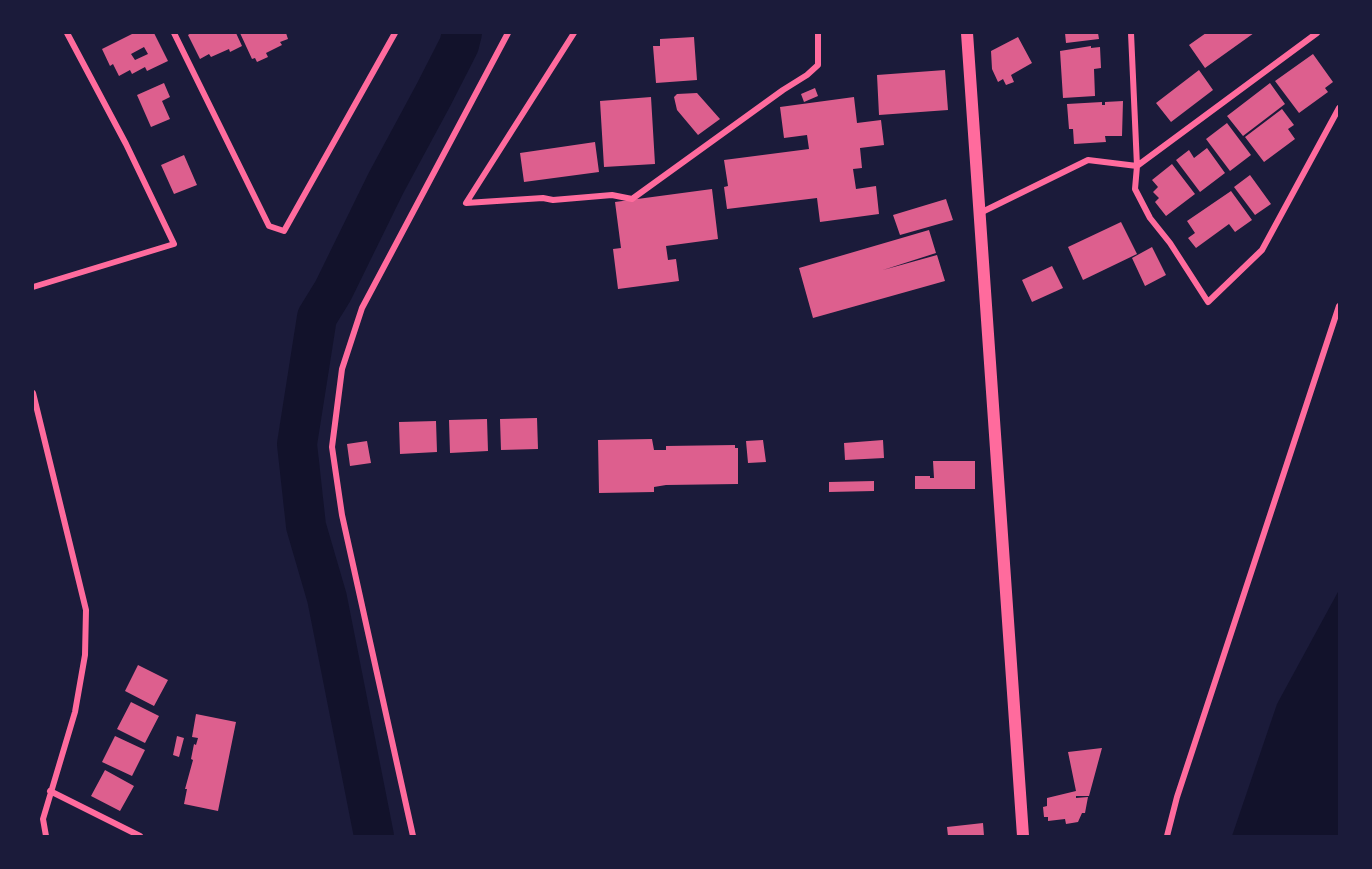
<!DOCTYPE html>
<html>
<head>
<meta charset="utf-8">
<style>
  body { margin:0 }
  #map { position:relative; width:1372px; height:869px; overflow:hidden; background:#1b1b3a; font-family:Manrope,sans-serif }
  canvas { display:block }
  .frame { position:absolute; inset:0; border:34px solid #1b1b3a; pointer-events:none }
</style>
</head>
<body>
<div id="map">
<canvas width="1372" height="869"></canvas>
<div class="frame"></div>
</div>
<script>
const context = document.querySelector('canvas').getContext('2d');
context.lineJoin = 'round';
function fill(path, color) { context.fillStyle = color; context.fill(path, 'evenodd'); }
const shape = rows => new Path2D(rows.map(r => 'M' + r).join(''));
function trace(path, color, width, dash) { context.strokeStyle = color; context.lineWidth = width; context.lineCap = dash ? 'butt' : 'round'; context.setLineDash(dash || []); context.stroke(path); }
const water = shape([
  [1339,590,1339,836,1232,836,1277,704]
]);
const river = shape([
  [374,836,327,598,306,526,297,444,317,317,333,291,386,183,434,94,459,45,462,33]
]);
const building = shape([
  [134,33,154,33,168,61,147,71,145,67,132,74,130,70,119,76,113,64,110,66,102,49],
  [144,47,148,54,135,60,131,54],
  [191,33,236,33,242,46,230,52,229,49,211,57,209,54,200,59,188,35],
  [240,33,286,33,288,39,280,42,282,45,266,53,268,57,257,62,255,58,252,59],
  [1065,33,1098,33,1099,39,1066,43],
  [1206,33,1254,33,1205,68,1189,45],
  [694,37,697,80,656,83,653,46,660,46,660,39],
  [1018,37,1032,63,1011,75,1014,82,1006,85,1003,79,998,82,992,69,991,51],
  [1091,46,1091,48,1100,47,1101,68,1094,69,1095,96,1063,98,1060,51],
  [1313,54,1333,82,1325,88,1328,92,1299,113,1275,81],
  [945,70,948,110,879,115,877,75],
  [1199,70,1213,90,1171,122,1156,103],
  [164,83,170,97,162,101,170,119,151,127,137,95],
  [1270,83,1285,104,1243,136,1227,116],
  [815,88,818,96,804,102,801,94],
  [697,93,720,119,698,135,677,110,674,97,677,94],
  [651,97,655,164,604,167,600,101],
  [854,97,857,123,881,120,884,145,860,148,862,168,853,169,856,189,876,186,879,214,820,222,817,198,727,209,724,187,728,186,724,160,809,149,807,135,784,138,780,107],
  [1123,101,1122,136,1105,136,1106,142,1074,144,1073,129,1069,129,1067,104,1102,102,1102,105,1105,105,1105,102],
  [1282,109,1294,125,1288,129,1295,139,1264,162,1245,137],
  [1227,123,1251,155,1230,171,1206,139],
  [595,142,599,172,524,182,520,153],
  [1207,148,1225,173,1200,192,1176,160,1189,150,1194,158],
  [184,155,197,185,174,194,161,165],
  [1172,164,1195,194,1166,216,1155,202,1159,198,1153,192,1158,187,1152,180],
  [1250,175,1271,204,1255,215,1234,187],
  [712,189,718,239,666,246,668,260,676,259,679,281,618,289,613,249,621,248,615,202],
  [1231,191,1252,220,1235,232,1229,224,1196,248,1188,238,1195,233,1187,221],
  [946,199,953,220,900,235,893,215],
  [1121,222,1137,254,1083,280,1068,247],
  [929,230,936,253,883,270,937,255,945,281,813,318,799,268],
  [1152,247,1166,275,1145,286,1132,258],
  [1052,266,1063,288,1032,302,1022,280],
  [537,418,538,449,501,450,500,419],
  [487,419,488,451,450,453,449,420],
  [436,421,437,452,400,454,399,422],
  [652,439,654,450,666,450,666,446,735,445,735,448,738,448,738,484,666,485,654,487,654,492,599,493,598,440],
  [763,440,766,462,748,463,746,441],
  [883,440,884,458,845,460,844,443],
  [367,441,371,463,350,466,347,444],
  [933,461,975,461,975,489,915,489,915,476,930,476,930,478,934,478],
  [874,481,874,491,829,492,829,482],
  [138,665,168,680,154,706,125,691],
  [131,702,159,716,145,743,117,729],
  [196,714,236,722,218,811,184,804,187,789,185,789,193,760,191,759,194,744,196,745,198,738,192,737],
  [115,736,145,750,132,776,102,762],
  [177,736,184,738,179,757,173,755],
  [1102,748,1089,796,1076,796,1076,798,1088,797,1085,813,1082,813,1078,822,1066,824,1065,819,1048,821,1048,817,1044,817,1043,807,1047,806,1047,798,1076,791,1068,752],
  [105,770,134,786,120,811,91,796],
  [983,823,984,836,948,836,947,827]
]);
const minor = shape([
  [174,33,269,226,284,231,395,33],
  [574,33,466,203,543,198,553,200,612,195,632,199,783,90,807,75,818,65,818,33],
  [1131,33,1137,166,1317,33],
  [980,213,1088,160,1137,166,1135,189,1150,218,1170,243,1208,302,1262,250,1339,108],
  [33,287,174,244,126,144,67,33],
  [33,393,86,610,85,655,75,712,43,819,46,836],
  [50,791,140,836],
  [413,836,342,515,332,447,342,369,362,308,508,33],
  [1167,836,1177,797,1339,306]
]);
const secondary = shape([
  [967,33,1023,836]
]);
fill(water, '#12122b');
trace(river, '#12122b', 40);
fill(building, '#dd5f8e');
trace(minor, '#ff6b9d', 6);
trace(secondary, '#ff6b9d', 12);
</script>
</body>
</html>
